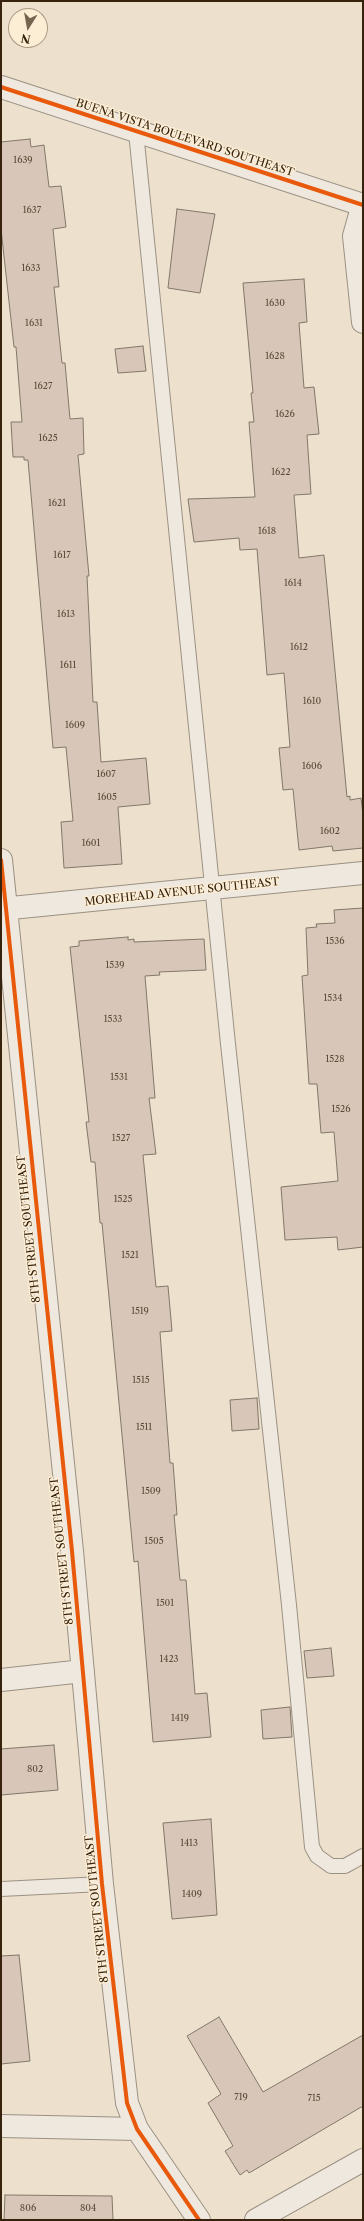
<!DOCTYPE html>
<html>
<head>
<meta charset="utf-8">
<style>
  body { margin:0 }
  #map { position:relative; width:364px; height:2221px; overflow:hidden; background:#ede0cc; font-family:"Libre Caslon Text",serif }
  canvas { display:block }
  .frame { position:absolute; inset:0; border:2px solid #36220d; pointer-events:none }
  .north { position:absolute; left:8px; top:8px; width:40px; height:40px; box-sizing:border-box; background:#fcedd5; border:1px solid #ad9c85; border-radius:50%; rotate:191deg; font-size:11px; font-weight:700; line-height:16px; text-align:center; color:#36220d }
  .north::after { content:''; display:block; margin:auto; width:14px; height:18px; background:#766450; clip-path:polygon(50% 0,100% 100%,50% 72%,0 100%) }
</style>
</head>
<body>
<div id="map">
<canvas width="364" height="2221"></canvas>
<div class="frame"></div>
<div class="north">N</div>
</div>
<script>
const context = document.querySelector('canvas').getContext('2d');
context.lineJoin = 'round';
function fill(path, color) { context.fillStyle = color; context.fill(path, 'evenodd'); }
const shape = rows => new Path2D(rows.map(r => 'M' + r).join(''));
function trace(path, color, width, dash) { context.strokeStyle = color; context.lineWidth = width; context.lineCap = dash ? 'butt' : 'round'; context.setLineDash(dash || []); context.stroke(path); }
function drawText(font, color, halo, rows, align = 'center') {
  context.font = font + ' "Libre Caslon Text",serif'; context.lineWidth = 3; context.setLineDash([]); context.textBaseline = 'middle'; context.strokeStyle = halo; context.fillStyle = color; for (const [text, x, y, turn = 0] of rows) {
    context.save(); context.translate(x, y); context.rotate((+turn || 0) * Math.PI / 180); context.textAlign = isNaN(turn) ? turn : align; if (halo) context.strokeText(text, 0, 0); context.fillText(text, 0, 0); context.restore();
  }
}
const building = shape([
  [30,139,31,147,44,145,49,187,61,186,66,227,53,229,59,287,54,287,62,363,65,363,70,419,83,418,84,454,78,455,89,576,87,576,93,702,97,702,101,762,146,758,150,804,118,807,122,864,64,868,61,822,73,821,66,747,53,748,28,460,24,460,24,457,13,457,11,422,22,422,16,347,14,347,1,229,1,142,30,139],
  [177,209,215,214,200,293,168,288,177,209],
  [304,279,307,322,299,323,304,388,314,387,319,434,307,435,311,494,294,495,299,558,324,555,347,797,350,796,350,800,361,798,363,815,363,848,333,851,332,846,299,850,293,789,283,790,279,748,290,747,284,673,267,675,257,549,240,550,239,538,194,542,188,499,255,497,249,422,254,422,251,393,253,393,243,283,304,279],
  [143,346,146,371,118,373,115,349,143,346],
  [363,908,363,1247,338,1250,337,1237,285,1240,281,1187,338,1181,334,1132,321,1133,317,1084,309,1084,302,976,308,975,306,928,317,927,316,924,335,923,334,910,363,908],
  [128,937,128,940,134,939,134,942,204,939,206,970,159,972,160,975,145,976,155,1098,149,1098,156,1154,143,1155,156,1287,168,1286,172,1331,160,1332,170,1463,173,1463,177,1515,174,1515,180,1580,186,1580,195,1694,207,1693,211,1737,153,1742,138,1561,134,1562,102,1223,100,1223,95,1162,91,1162,86,1122,89,1122,70,947,79,946,79,941,128,937],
  [257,1398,259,1429,232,1431,230,1400,257,1398],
  [331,1648,334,1676,307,1678,304,1651,331,1648],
  [290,1707,292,1737,263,1739,261,1710,290,1707],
  [54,1745,58,1790,1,1795,1,1749,54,1745],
  [211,1819,217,1915,172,1919,163,1823,211,1819],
  [19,1955,30,2061,1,2064,1,1956,19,1955],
  [219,2017,263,2092,363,2035,363,2106,249,2173,247,2170,240,2175,225,2151,233,2146,208,2103,221,2094,187,2036,219,2017],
  [5,2195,112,2196,113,2220,4,2220,5,2195]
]);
const lane = shape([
  [136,132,228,1044,289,1605,312,1847,317,1856,331,1866,345,1866,363,1856],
  [1,1889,102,1884]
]);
const street = shape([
  [1,87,363,205],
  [363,204,354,236,363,322],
  [1,860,72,1551,102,1884,127,2103,137,2129,199,2220],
  [1,909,363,873],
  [1,1680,83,1671],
  [1,2126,137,2129],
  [256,2220,363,2160]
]);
const cycleway = shape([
  [1,87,363,205],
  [1,860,72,1551,102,1884,127,2103,137,2129,199,2220]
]);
const numberNames = [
  ["1639",23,160],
  ["1637",32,210],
  ["1633",31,268],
  ["1630",275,303],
  ["1631",34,323],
  ["1628",275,356],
  ["1627",43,386],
  ["1626",285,414],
  ["1625",48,438],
  ["1622",281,472],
  ["1621",57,503],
  ["1618",267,531],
  ["1617",62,555],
  ["1614",293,583],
  ["1613",66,614],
  ["1612",299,647],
  ["1611",68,665],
  ["1610",312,701],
  ["1609",75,725],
  ["1606",312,766],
  ["1607",106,774],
  ["1605",107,797],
  ["1602",330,831],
  ["1601",91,843],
  ["1536",335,941],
  ["1539",115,965],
  ["1534",333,998],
  ["1533",113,1019],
  ["1528",335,1059],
  ["1531",119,1077],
  ["1526",341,1109],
  ["1527",121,1138],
  ["1525",123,1199],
  ["1521",130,1255],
  ["1519",140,1311],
  ["1515",141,1380],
  ["1511",144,1427],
  ["1509",151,1491],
  ["1505",154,1541],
  ["1501",165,1603],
  ["1423",169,1659],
  ["1419",180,1718],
  ["802",35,1769],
  ["1413",189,1843],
  ["1409",192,1894],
  ["719",241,2097],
  ["715",314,2098],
  ["806",28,2208],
  ["804",88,2208]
];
const streetNames = [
  ["BUENA VISTA BOULEVARD SOUTHEAST",185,138,18],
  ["MOREHEAD AVENUE SOUTHEAST",182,892,-6],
  ["8TH STREET SOUTHEAST",29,1229,-96],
  ["8TH STREET SOUTHEAST",62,1551,-96],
  ["8TH STREET SOUTHEAST",97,1909,-96]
];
fill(building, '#d8c6b8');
trace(building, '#81786a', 1);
trace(lane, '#9b9183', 16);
trace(street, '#9b9183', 24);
trace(lane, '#efe8df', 14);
trace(street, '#efe8df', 22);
trace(cycleway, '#e8590c', 4);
drawText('9px', '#5e4b38', null, numberNames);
drawText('11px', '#36220d', '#fcedd5', streetNames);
</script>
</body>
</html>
